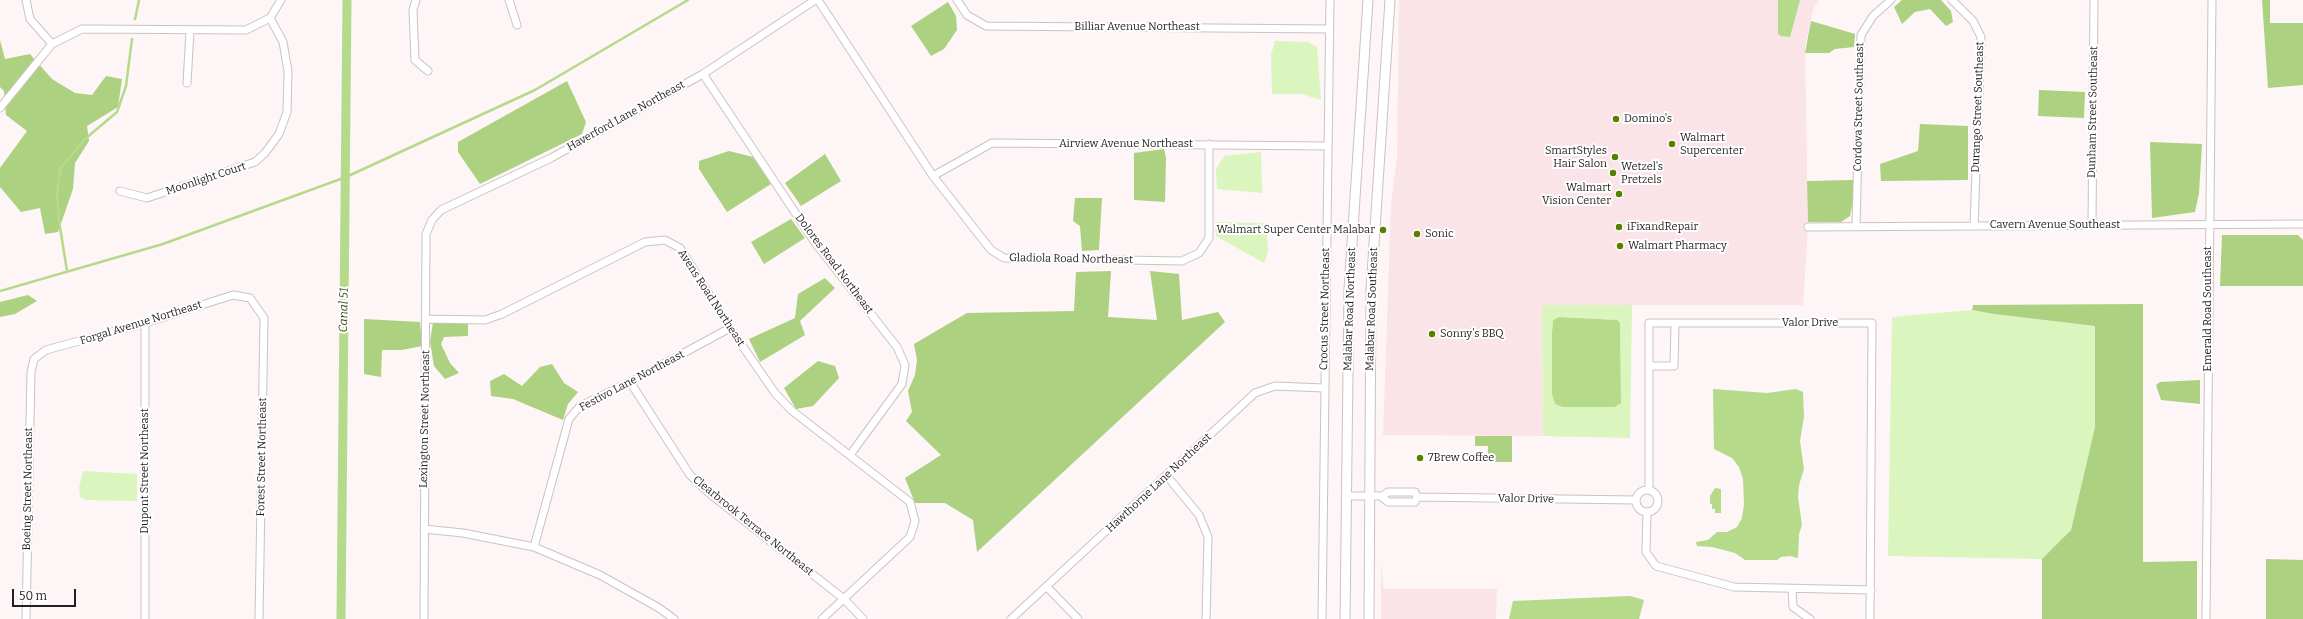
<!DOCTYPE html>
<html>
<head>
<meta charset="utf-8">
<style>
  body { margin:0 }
  #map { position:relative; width:2303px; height:619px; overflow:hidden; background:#fef5f7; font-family:Bitter,serif }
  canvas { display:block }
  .scale { position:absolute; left:12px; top:589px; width:64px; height:18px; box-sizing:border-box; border:2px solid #241f20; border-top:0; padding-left:5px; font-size:12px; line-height:14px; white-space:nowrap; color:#241f20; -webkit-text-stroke:3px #fff; paint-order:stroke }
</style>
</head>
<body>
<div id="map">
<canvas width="2303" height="619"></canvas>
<div class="scale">50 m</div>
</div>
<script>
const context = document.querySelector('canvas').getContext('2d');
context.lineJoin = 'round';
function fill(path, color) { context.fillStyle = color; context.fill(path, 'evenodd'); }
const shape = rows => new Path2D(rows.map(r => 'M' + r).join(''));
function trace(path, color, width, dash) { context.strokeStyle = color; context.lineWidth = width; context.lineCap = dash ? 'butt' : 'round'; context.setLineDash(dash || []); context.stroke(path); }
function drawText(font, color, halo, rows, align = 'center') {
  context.font = font + ' Bitter,serif'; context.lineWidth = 4; context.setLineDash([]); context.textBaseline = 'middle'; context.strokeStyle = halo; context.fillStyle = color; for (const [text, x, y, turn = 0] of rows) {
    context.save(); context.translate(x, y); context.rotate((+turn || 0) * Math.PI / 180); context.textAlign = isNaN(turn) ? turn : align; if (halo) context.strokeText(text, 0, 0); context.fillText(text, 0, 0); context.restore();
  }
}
const built = shape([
  [1399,0,1819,0,1813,10,1805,46,1808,227,1803,305,1542,305,1543,436,1383,435,1391,205,1397,157],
  [1381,560,1383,586,1386,589,1497,589,1496,619,1381,619]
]);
const green = shape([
  [1275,41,1308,42,1317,47,1321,100,1302,94,1272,94,1271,55],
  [1261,152,1262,193,1217,189,1216,169,1224,156],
  [1215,222,1266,223,1268,252,1264,263,1216,236],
  [1542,305,1632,305,1630,438,1543,436],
  [1559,317,1617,320,1620,323,1621,403,1615,407,1562,407,1555,404,1552,394,1552,333,1553,320],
  [1972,310,1994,314,2095,326,2095,427,2071,530,2042,559,1888,556,1892,317],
  [83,471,137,474,137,501,86,500,80,497,79,488]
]);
const forest = shape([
  [1902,0,1941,0,1951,11,1953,22,1946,26,1930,9,1915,12,1902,24,1894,7],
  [2262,0,2270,0,2270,23,2303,23,2303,85,2268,88],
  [948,2,956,16,957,30,944,49,931,56,911,26],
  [1811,21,1855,34,1854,47,1835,49,1829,53,1805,53],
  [0,40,5,59,30,54,52,79,75,93,92,95,106,76,122,79,118,107,87,126,89,141,75,163,73,189,58,232,45,234,40,208,21,212,0,187,0,168,27,131,6,115,4,91,0,87],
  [567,81,586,122,582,134,480,184,458,152,458,142],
  [2039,90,2085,92,2084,118,2038,116],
  [1920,124,1968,126,1968,180,1881,181,1880,164,1918,151],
  [2150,142,2202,144,2199,193,2195,212,2152,218],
  [1164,149,1166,158,1165,202,1134,200,1134,153],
  [729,151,753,157,771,184,727,212,699,169,699,161],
  [825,154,841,181,801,206,785,183],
  [1853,180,1853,201,1850,216,1841,222,1808,222,1807,181],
  [1075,198,1102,198,1099,250,1082,251,1080,226,1073,221],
  [791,219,805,238,764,264,751,242],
  [2222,235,2298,235,2303,240,2303,286,2220,286],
  [1111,271,1108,317,1157,320,1150,271,1179,274,1182,320,1218,312,1225,322,977,552,973,520,945,503,915,503,905,478,941,455,906,421,912,412,908,391,915,375,917,360,914,344,967,313,1074,311,1076,272],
  [825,278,835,288,800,321,805,335,760,362,749,339,795,318,798,294],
  [28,295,37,301,15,314,0,317,0,302],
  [2143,304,2143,562,2197,561,2197,619,2042,619,2042,559,2071,530,2095,427,2095,326,1994,314,1972,310,1973,305],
  [364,319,420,322,422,346,402,350,382,350,381,377,364,374],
  [433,322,468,323,468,336,444,337,441,344,450,363,459,373,445,379,434,366,430,342],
  [818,361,835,366,839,378,813,406,796,409,784,388],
  [552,364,564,383,578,392,568,404,563,420,513,399,491,396,490,381,504,374,522,386,540,367],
  [2200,380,2200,404,2161,400,2156,385,2160,382],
  [1475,436,1512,436,1512,462,1488,462,1488,446,1475,446],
  [2266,559,2303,560,2303,619,2266,619]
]);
const water = shape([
  [1778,0,1800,0,1790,37,1781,36,1778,34],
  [1559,317,1617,320,1620,323,1621,403,1615,407,1562,407,1555,404,1552,394,1552,333,1553,320],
  [1713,389,1767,393,1796,389,1803,392,1804,417,1800,441,1804,469,1799,485,1798,497,1802,525,1799,534,1798,558,1790,556,1781,557,1777,560,1745,560,1735,553,1712,547,1697,546,1696,542,1708,540,1717,532,1727,532,1737,527,1742,518,1744,504,1743,479,1739,467,1732,458,1714,449],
  [1715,488,1721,489,1721,513,1715,513,1715,509,1712,509,1712,504,1710,504,1710,496],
  [1630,596,1644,600,1639,619,1509,619,1513,601]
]);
const stream = shape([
  [135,19,139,0],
  [67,271,59,221,57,194,60,169,85,139,117,112,126,86,132,39],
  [0,291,163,244,346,177,535,90,688,0]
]);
const canal = shape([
  [341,619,347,0]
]);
const street = shape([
  [26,0,30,19,52,44],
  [416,0,413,10,415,60,428,71],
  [509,0,517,25],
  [818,0,933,176,991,250,1004,258,1182,261,1199,253,1209,238,1209,144],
  [957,0,967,15,986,26,1329,29],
  [1952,0,1973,21,1981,37,1974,226],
  [703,74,816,244,897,347,905,365,902,384,850,455],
  [187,83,190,31],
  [0,108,52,44,82,29,246,30,270,18,281,0],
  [933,176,992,143,1327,146],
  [120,191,147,198,255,162,265,153,279,134,287,112,288,71,283,42,270,18],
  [2092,225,2094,0],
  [1856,226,1861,35,1873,16,1891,0],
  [1808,227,2303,224],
  [426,319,485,320,502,314,645,242,665,240,680,248,730,328,775,393,791,410,910,502,915,521,910,537,822,619],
  [145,323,145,619],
  [1649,366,1674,366,1675,323],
  [630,382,690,475,710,494,844,599,863,619],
  [1167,476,1199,515,1208,537,1206,619],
  '1636 501a11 11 0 1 1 22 0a11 11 0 1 1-22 0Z',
  [1649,490,1649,323,1872,323,1870,619],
  [1346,496,1381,496,1388,502,1415,502,1417,497],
  [1383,496,1388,492,1415,492,1417,497],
  [1417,497,1636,500],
  [1647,512,1646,552,1656,566,1734,587,1871,590],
  [424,529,463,533,534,547,600,575,659,608,674,619],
  [534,547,569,419,580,406,630,382,730,328],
  [1047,587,1078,619],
  [1792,589,1793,607,1810,619],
  [26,619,31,372,34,359,46,350,145,323,233,295,250,298,264,318,259,619],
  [424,619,426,234,432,220,441,210,551,158,703,74,815,0],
  [1011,619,1255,393,1275,386,1324,388],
  [1322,619,1330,0],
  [2206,619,2212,0]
]);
const secondary = shape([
  [1345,619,1349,289,1368,0],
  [1369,619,1371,290,1390,0]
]);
const markers = [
  [1616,119,4,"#578000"],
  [1672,144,4,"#578000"],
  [1615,157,4,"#578000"],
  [1613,173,4,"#578000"],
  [1619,194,4,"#578000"],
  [1619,227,4,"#578000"],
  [1383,230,4,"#578000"],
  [1417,234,4,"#578000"],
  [1620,246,4,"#578000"],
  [1432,334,4,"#578000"],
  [1420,458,4,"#578000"]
];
const streetNames = [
  ["Billiar Avenue Northeast",1137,27],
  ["Cordova Street Southeast",1859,107,-89],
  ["Durango Street Southeast",1978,107,-88],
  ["Dunham Street Southeast",2093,112,-89],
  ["Haverford Lane Northeast",626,116,-29],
  ["Airview Avenue Northeast",1126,144],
  ["Moonlight Court",206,179,-18],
  ["Cavern Avenue Southeast",2055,225],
  ["Gladiola Road Northeast",1071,259,1],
  ["Dolores Road Northeast",834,264,53],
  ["Avens Road Northeast",711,298,57],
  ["Crocus Street Northeast",1325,309,-89],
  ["Malabar Road Northeast",1350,309,-88],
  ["Malabar Road Southeast",1372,309,-88],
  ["Emerald Road Southeast",2208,309,-90],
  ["Forgal Avenue Northeast",141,323,-17],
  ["Valor Drive",1810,323],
  ["Festivo Lane Northeast",632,381,-28],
  ["Lexington Street Northeast",425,419,-89],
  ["Forest Street Northeast",262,457,-89],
  ["Dupont Street Northeast",145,471,-90],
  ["Hawthorne Lane Northeast",1159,483,-43],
  ["Boeing Street Northeast",28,489,-89],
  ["Valor Drive",1526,499,1],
  ["Clearbrook Terrace Northeast",753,526,39]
];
const poiNames = [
  ["Domino's",1624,119],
  ["Walmart",1680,138],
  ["Supercenter",1680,151],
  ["SmartStyles",1607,151,"right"],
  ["Hair Salon",1607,164,"right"],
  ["Wetzel's",1621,167],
  ["Pretzels",1621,180],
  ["Walmart",1611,188,"right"],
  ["Vision Center",1611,201,"right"],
  ["iFixandRepair",1627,227],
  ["Walmart Super Center Malabar",1375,230,"right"],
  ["Sonic",1425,234],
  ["Walmart Pharmacy",1628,246],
  ["Sonny's BBQ",1440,334],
  ["7Brew Coffee",1428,458]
];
const waterNames = [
  ["Canal 51",344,310,-89]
];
fill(built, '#fbe4e7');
fill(green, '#dbf5be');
fill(forest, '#acd180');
fill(water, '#b5da89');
trace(stream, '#b5da89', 2.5);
trace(canal, '#b5da89', 9);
trace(street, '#cec1c3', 9);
trace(secondary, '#cec1c3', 11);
trace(street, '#fff', 7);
trace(secondary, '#fff', 9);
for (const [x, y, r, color] of markers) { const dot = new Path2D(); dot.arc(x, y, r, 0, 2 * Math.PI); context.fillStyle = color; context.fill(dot); trace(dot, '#fff', 1.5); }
drawText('11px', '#241f20', '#fff', streetNames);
drawText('11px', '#241f20', '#fff', poiNames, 'left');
drawText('italic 12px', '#3d541c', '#fff', waterNames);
</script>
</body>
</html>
